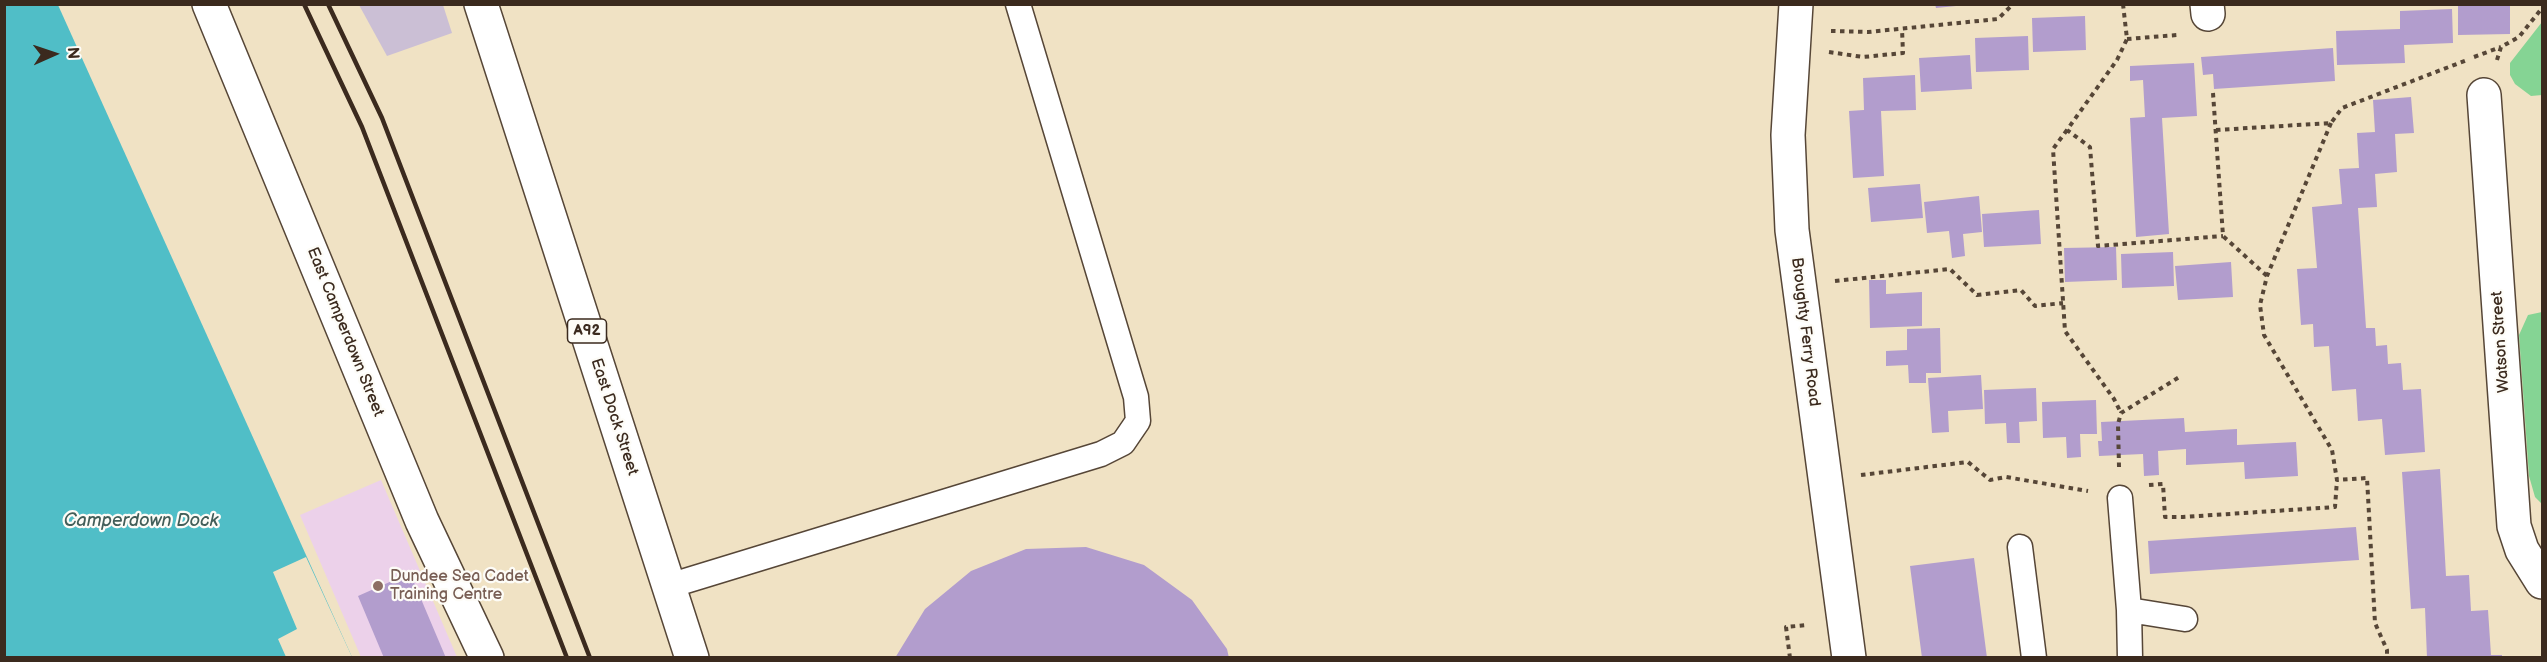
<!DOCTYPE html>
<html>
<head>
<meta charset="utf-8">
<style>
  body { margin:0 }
  #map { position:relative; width:2547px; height:662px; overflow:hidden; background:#f0e2c4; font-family:"Balsamiq Sans",sans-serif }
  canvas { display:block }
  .frame { position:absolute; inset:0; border:6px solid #3b2a1e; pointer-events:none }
  .north { position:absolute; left:24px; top:24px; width:60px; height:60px; -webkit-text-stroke:4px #fdfcf7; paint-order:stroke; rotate:87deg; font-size:16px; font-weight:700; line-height:24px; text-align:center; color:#3b2a1e }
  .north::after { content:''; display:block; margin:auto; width:21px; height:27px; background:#3b2a1e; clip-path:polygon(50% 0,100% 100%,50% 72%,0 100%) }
</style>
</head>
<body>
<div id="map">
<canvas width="2547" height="662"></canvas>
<div class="frame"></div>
<div class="north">N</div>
</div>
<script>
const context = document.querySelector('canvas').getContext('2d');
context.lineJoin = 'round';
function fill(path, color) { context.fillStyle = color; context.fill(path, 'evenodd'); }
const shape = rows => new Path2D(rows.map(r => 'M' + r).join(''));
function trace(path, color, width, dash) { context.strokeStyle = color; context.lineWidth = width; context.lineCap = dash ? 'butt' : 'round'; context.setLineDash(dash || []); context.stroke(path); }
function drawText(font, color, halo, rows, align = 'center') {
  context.font = font + ' "Balsamiq Sans",sans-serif'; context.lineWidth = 4.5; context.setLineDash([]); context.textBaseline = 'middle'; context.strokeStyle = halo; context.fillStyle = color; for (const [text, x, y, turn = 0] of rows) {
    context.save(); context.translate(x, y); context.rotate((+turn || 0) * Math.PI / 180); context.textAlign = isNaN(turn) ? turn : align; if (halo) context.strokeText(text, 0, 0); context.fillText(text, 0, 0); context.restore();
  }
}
const built = shape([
  [381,480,457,657,361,657,300,515]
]);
const industrial = shape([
  [359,5,443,5,452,33,387,56]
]);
const green = shape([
  [2542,22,2542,95,2531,96,2515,84,2510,75,2510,63],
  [2542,312,2542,504,2535,497,2529,476,2519,335,2528,315]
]);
const water = shape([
  [4,5,58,5,352,657,5,657]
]);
const pier = shape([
  [306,557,352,657,286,657,278,639,297,629,273,572]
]);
const building = shape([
  [1935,4,1956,4,1956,6,1936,8],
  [2458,4,2510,4,2510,34,2458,35],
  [2452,9,2453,43,2404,45,2405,63,2337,65,2336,31,2400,29,2400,11],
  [2085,16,2086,50,2033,52,2032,18],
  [2028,36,2029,70,1976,72,1975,38],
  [2333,48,2335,81,2214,89,2213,74,2203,75,2201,57],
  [1970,55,1972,89,1921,92,1919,58],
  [2194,63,2197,116,2162,118,2169,234,2136,237,2130,118,2145,117,2143,80,2130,81,2130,66],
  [1915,75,1916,110,1881,111,1884,176,1853,178,1849,111,1864,110,1863,78],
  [2411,97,2414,133,2395,134,2397,172,2375,174,2377,207,2358,208,2366,328,2375,328,2376,346,2387,345,2388,364,2401,363,2403,390,2421,389,2425,452,2385,455,2382,419,2358,421,2356,389,2332,391,2329,346,2314,347,2313,324,2301,325,2297,269,2317,268,2312,207,2342,204,2339,169,2359,168,2357,133,2375,132,2373,100],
  [1920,184,1923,218,1871,222,1868,188],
  [1979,196,1982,232,1963,234,1965,256,1952,258,1949,231,1927,233,1924,202],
  [2039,210,2041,244,1984,247,1982,214],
  [2116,247,2117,280,2065,282,2064,248],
  [2173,252,2174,286,2122,288,2121,254],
  [2231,262,2233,297,2178,300,2175,266],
  [1869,280,1886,280,1886,294,1922,292,1922,326,1870,328],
  [1940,328,1941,373,1926,373,1926,383,1909,383,1908,365,1886,366,1886,351,1907,350,1907,329],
  [1981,375,1983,409,1948,411,1949,432,1932,433,1928,378],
  [2036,388,2037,421,2019,422,2020,443,2007,443,2006,423,1985,424,1984,390],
  [2096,400,2097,434,2080,434,2081,457,2067,458,2066,437,2043,438,2042,402],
  [2184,418,2185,432,2237,429,2237,445,2296,442,2298,476,2245,479,2244,462,2186,465,2186,449,2158,451,2159,475,2144,476,2143,454,2099,456,2098,441,2102,441,2101,422],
  [2440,469,2446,576,2469,575,2471,611,2488,610,2491,655,2502,655,2502,658,2427,658,2425,608,2411,609,2402,472],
  [2356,527,2359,560,2150,574,2148,541],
  [1086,547,1144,565,1192,600,1227,649,1229,658,895,658,925,609,971,571,1026,549],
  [1974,558,1987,658,1922,658,1910,566],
  [410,573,446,658,384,658,358,596]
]);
const path = shape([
  [2123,4,2127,39,2117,60,2067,130,2090,147,2098,246,2223,236],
  [1831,31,1868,32,1998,19,2013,4],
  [2127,39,2177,35],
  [1829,52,1863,57,1903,53,1902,29],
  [2474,57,2501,47],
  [2497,60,2501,47,2519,37,2542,8],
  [2213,93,2223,236,2267,276],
  [2331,123,2267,276,2260,305,2264,335,2332,450,2337,480,2367,478,2375,623,2387,650,2387,658],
  [2067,130,2053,149,2065,331,2114,399,2121,413],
  [2216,130,2331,123,2342,108,2467,60],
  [1835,281,1950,269,1977,295,2021,290,2035,306,2063,303],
  [2119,467,2118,424,2121,413,2181,376],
  [1861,475,1968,462,1990,480,2006,477,2088,491],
  [2149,485,2163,484,2165,517,2183,517,2335,507,2337,480],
  [1790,658,1786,627,1807,625]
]);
const service = shape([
  [2120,498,2129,610,2130,658],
  [2020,547,2034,658],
  [669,586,1101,454,1123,443,1138,421,1136,397,1018,4],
  [2129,610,2185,619]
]);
const minor = shape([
  [209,4,422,521,487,658],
  [2207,4,2208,14],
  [2484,95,2514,526,2522,550,2542,582]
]);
const tertiary = shape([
  [1796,4,1788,135,1792,230,1849,658]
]);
const trunk = shape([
  [481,4,692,658]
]);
const rail = shape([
  [304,4,362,127,567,658],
  [328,4,382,118,590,658]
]);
const markers = [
  [378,586,6,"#8d6e63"]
];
const shields = [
  [587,331,39]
];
const shieldNames = [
  ["A92",587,331]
];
const streetNames = [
  ["East Camperdown Street",345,332,68],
  ["Broughty Ferry Road",1805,332,83],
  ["Watson Street",2501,342,-94],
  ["East Dock Street",614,417,72]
];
const educationNames = [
  ["Dundee Sea Cadet",390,577],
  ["Training Centre",390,595]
];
const waterNames = [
  ["Camperdown Dock",141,521]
];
fill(built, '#ecd1ea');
fill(industrial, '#cbbfd5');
fill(green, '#85d494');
fill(water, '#50bec7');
fill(pier, '#f0e2c4');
fill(building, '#b29dcd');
trace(service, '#564637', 27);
trace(minor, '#564637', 36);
trace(tertiary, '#564637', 36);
trace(trunk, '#564637', 36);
trace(path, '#564637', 4, [4.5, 4.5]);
trace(service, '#fff', 24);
trace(minor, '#fff', 33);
trace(tertiary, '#fff', 33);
trace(trunk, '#fff', 33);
trace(rail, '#3b2a1e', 4.5);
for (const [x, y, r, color] of markers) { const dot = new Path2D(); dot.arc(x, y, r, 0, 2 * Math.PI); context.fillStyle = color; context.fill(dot); trace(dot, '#fdfcf7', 2); }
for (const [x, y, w] of shields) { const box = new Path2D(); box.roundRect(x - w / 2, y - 12, w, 24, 4.5); context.fillStyle = '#fdfcf7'; context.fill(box); trace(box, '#3b2a1e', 1.5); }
drawText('bold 15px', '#3b2a1e', null, shieldNames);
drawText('16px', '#3b2a1e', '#fdfcf7', streetNames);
drawText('16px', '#785e54', '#fdfcf7', educationNames, 'left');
drawText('italic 18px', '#425e59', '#fdfcf7', waterNames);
</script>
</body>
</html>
